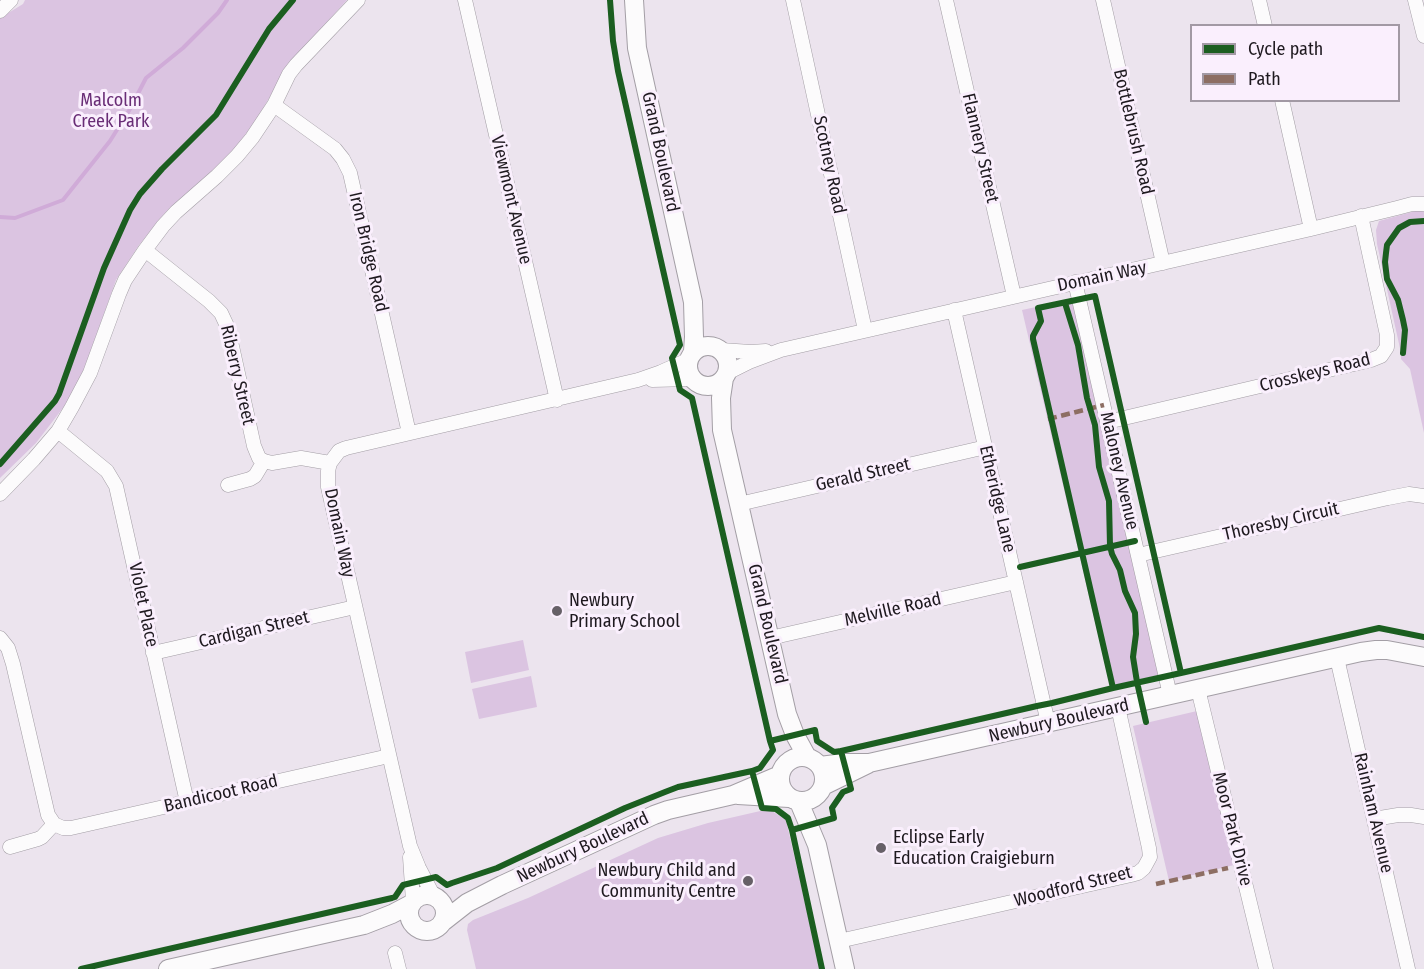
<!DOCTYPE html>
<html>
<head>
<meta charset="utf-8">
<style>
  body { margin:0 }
  #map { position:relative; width:1424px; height:969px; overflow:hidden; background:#ece4ee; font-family:"Fira Sans Condensed",sans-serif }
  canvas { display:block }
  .legend { position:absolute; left:1190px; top:24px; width:210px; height:78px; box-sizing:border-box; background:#faeffd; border:2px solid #a299a4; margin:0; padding:8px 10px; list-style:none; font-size:18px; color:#1e191f }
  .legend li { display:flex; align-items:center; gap:12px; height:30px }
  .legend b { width:30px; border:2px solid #a299a4 }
</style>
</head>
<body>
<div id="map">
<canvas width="1424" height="969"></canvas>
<ul class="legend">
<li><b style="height:8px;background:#1b5e20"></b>Cycle path</li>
<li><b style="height:8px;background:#8d6e63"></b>Path</li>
</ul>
</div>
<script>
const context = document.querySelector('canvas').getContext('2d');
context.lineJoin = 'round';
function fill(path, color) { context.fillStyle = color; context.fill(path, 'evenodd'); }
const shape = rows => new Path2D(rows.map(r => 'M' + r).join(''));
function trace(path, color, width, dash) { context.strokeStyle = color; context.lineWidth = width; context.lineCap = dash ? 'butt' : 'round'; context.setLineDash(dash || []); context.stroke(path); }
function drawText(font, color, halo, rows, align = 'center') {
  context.font = font + ' "Fira Sans Condensed",sans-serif'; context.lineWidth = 6; context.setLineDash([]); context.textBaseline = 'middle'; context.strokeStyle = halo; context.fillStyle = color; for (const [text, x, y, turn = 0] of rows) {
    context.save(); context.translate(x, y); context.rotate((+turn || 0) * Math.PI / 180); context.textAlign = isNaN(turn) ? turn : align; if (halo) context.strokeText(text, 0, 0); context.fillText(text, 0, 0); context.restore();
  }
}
const green = shape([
  [25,0,347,0,290,63,256,120,232,153,164,214,139,245,116,280,84,370,66,404,36,443,0,478,0,18,23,4],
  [1419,210,1424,212,1424,433,1410,369,1401,359,1401,353,1377,244,1376,230,1379,221],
  [1073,299,1159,675,1110,686,1022,310],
  [523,640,529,670,471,683,465,652],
  [531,676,537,707,479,719,472,689],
  [1197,711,1234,865,1169,881,1133,726],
  [769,809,786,820,820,969,476,969,467,930,468,924,473,920,528,898,658,838,708,823]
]);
const stream = shape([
  [0,217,15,218,63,200,110,141,130,109,146,78,183,48,218,13,227,0]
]);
const minor = shape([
  [465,0,557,400],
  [793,0,865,330],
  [946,0,1014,296],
  [1103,0,1163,263],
  [1259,0,1265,26],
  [1415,0,1424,36],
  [0,11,11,0],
  [1282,100,1311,229],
  [274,105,335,149,343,159,350,173,409,433],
  [145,250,209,301,221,313,228,328,254,446,259,458,264,461,272,463,301,458,330,463],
  [1075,282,1170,695],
  [954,310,1048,723],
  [721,350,751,352,766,351],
  [727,373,749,362,781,350,1311,229,1397,208,1412,204,1424,204],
  [652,380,692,379],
  [1107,422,1371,360,1381,356,1387,347,1387,335,1361,216],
  [58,431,107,471,116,486,187,802],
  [228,485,250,479,255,476,264,461],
  [0,494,34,459,58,431,72,407,90,373,119,294,125,280,145,250,163,226,176,212,217,176,237,156,252,138,274,105,289,74,296,65,358,0],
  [739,504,986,447],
  [1138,555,1388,498,1409,494,1424,496],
  [0,638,8,648,13,664,48,815,54,824,63,828,71,828,389,756],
  [770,638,1016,582],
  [153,653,355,607],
  [1337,658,1408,969],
  [1198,689,1266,969],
  [1374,819,1398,815,1411,815,1424,817],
  [10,847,38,839,42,837,54,824],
  [410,857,413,901],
  [433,895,419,868,410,846,328,487,328,471,330,463,339,451,346,448,638,380,661,372,688,360],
  [839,941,1131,875,1138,873,1144,868,1150,857,1149,848,1118,707],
  [395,953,399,969]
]);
const tertiary = shape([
  [634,0,637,48,693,302,694,337,693,351],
  '688 366a20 20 0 1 1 40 0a20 20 0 1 1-40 0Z',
  [724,378,721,398,722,430,787,714,795,735,807,757],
  '780 779a22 22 0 1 1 44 0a22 22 0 1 1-44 0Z',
  [820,766,844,763,869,763,1361,652,1376,650,1387,650,1424,657],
  [823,786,868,764],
  [738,795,789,798],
  [799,802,817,845,845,969],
  '409 913a18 18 0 1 1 36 0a18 18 0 1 1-36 0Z',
  [444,921,467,903,502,885,654,815,668,810,733,795,780,775],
  [168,969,364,925,392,914,411,904]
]);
const quiet = shape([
  [1048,419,1104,405],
  [1156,884,1228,868]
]);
const cycleway = shape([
  [610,0,613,41,618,71,680,345,672,358,680,390,692,398,770,741],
  [1095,296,1181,673,1113,688,1033,339,1033,336,1041,321,1038,308,1095,296],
  [1065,303,1078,345,1087,398,1095,425,1099,467,1109,501,1110,546,1112,554,1120,570,1125,591,1135,613,1136,634,1133,657,1137,682,1146,722],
  [1403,353,1405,330,1403,320,1398,300,1387,279,1385,262,1386,253,1387,245,1399,228,1410,222,1424,221],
  [0,464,55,401,59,394,104,268,130,210,140,194,162,169,216,115,269,29,293,0],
  [1020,567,1135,541],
  [1181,673,1379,628,1424,637],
  [841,751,851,789,843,792,832,808,834,818,792,830,788,818,776,809,762,808,752,771,760,768,773,750,770,741,815,730,817,741,834,752,841,751,889,740,1037,706,1052,703,1113,688],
  [792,830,822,969],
  [81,969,392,898,395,897,403,885,436,877,447,885,452,883,497,868,625,808,665,792,678,787,752,771]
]);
const markers = [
  [557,611,6,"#666067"],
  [881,848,6,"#666067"],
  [748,881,6,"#666067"]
];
const parkNames = [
  ["Malcolm",111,101],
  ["Creek Park",111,122]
];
const streetNames = [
  ["Bottlebrush Road",1133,132,77],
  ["Flannery Street",980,148,77],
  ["Grand Boulevard",660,152,78],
  ["Scotney Road",829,165,78],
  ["Viewmont Avenue",511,200,77],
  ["Iron Bridge Road",368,252,77],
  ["Domain Way",1102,277,-12],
  ["Crosskeys Road",1315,373,-14],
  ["Riberry Street",237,375,77],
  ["Maloney Avenue",1119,471,77],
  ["Gerald Street",863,475,-13],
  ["Etheridge Lane",997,499,77],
  ["Thoresby Circuit",1281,522,-13],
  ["Domain Way",339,533,78],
  ["Violet Place",143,605,78],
  ["Melville Road",893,610,-13],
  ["Grand Boulevard",767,624,77],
  ["Cardigan Street",254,630,-13],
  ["Newbury Boulevard",1059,721,-13],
  ["Bandicoot Road",221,794,-13],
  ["Rainham Avenue",1373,813,77],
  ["Moor Park Drive",1232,829,76],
  ["Newbury Boulevard",583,848,-25],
  ["Woodford Street",1073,887,-14]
];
const poiNames = [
  ["Newbury",569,601],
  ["Primary School",569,622],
  ["Eclipse Early",893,838],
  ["Education Craigieburn",893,859],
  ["Newbury Child and",736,871,"right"],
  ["Community Centre",736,892,"right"]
];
fill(green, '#dbc4e1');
trace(stream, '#d0abd8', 4);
trace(minor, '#a39ea5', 15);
trace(tertiary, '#a39ea5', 20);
trace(minor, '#fcfbfc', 14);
trace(tertiary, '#fcfbfc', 18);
trace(quiet, '#8d6e63', 4.5, [9, 4.5]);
trace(cycleway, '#1b5e20', 6);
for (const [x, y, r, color] of markers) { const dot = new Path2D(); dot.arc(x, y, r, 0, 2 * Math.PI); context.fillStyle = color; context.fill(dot); trace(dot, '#faeffd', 2); }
drawText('18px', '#692d76', '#faeffd', parkNames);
drawText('18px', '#1e191f', '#faeffd', streetNames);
drawText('18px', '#1e191f', '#faeffd', poiNames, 'left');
</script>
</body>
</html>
